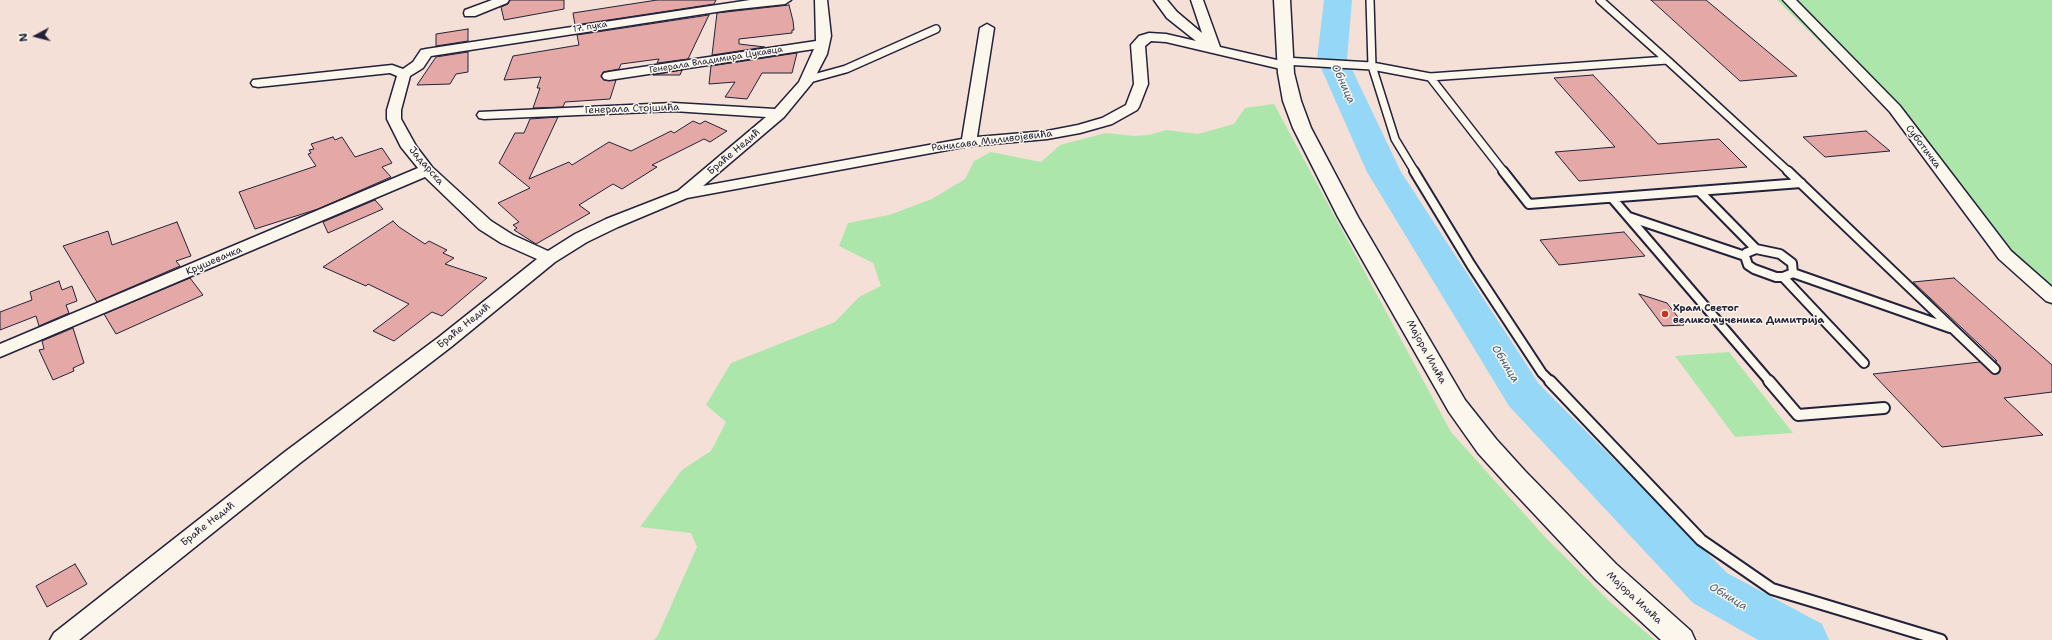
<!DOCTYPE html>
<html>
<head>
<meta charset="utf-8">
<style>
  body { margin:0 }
  #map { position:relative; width:2052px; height:640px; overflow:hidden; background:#f4e0d7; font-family:"Shantell Sans",sans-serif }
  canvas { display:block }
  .north { position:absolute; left:16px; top:16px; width:40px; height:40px; -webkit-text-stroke:3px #fbf7ec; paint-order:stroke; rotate:263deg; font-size:11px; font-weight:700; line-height:16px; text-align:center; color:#22223b }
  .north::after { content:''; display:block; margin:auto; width:14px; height:18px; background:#22223b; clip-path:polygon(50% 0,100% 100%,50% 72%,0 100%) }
</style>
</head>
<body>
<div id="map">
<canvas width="2052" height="640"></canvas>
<div class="north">N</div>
</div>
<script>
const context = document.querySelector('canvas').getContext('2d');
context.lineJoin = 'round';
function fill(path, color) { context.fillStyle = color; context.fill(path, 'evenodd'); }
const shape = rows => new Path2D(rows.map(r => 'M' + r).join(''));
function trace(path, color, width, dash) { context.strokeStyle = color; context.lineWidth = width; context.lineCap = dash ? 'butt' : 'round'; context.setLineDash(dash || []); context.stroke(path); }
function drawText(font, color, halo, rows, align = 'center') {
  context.font = font + ' "Shantell Sans",sans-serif'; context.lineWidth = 3; context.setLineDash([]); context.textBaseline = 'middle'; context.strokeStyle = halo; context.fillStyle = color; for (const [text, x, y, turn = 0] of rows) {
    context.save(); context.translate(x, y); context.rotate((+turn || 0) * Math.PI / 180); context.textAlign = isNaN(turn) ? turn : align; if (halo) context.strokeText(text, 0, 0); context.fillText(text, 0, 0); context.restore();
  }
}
const green = shape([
  [1777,0,2052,0,2052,306,1995,253,1887,108],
  [1274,104,1451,432,1545,537,1609,601,1655,640,654,640,658,635,697,547,691,533,640,527,682,470,711,451,726,422,706,405,731,363,835,322,859,297,881,286,873,263,839,246,848,223,889,215,932,199,965,179,974,161,991,152,1041,162,1060,145,1106,133,1134,136,1149,135,1166,130,1198,134,1234,124,1245,108],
  [1729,352,1793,433,1735,437,1675,356]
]);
const river = shape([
  [1324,0,1352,0,1347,59,1401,172,1539,384,1727,573,1822,624,1829,640,1758,640,1693,603,1509,406,1367,172,1317,59,1324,0]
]);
const building = shape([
  [510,0,564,0,564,9,504,20,501,7,508,4,510,0],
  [657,0,716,0,714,4,575,25,573,13,657,0],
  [1651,0,1706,0,1797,76,1740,81,1651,0],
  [789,5,793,21,794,30,792,30,792,33,739,39,739,44,765,47,712,55,717,13,789,5],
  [709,15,688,59,657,63,659,59,621,64,619,69,603,72,601,77,604,80,616,80,610,99,565,102,563,107,533,108,540,88,537,88,541,77,504,80,513,56,579,45,577,35,709,15],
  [468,29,468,41,436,46,436,34,468,29],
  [468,52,468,72,456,74,450,84,417,85,436,57,468,52],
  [797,53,792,73,762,73,747,99,725,97,735,82,709,84,711,66,797,53],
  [682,70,680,75,653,75,682,70],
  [1593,75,1658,144,1719,139,1747,167,1579,181,1555,152,1615,147,1554,78,1593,75],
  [558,117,529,179,569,162,572,165,609,142,631,151,671,131,674,133,693,121,700,124,705,121,727,131,710,142,704,139,652,165,657,167,622,189,613,184,579,205,590,213,536,244,514,230,517,228,513,225,519,222,498,203,530,188,499,163,515,133,524,133,530,119,558,117],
  [1866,131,1890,151,1825,157,1803,137,1866,131],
  [333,137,335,140,342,137,355,157,382,148,392,163,382,167,391,177,318,209,255,229,239,192,316,166,308,154,311,153,309,150,314,149,311,144,333,137],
  [375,200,383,209,328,233,323,222,375,200],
  [393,221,399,227,425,244,429,241,447,250,443,253,454,258,445,264,487,278,442,316,432,312,394,341,373,331,409,304,368,284,366,286,323,267,393,221],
  [177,222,191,256,176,261,180,266,97,302,63,246,108,231,112,245,177,222],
  [1624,232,1645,256,1559,265,1540,240,1624,232],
  [190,278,203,295,116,334,104,314,190,278],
  [1954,278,2052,365,2052,392,2004,398,2043,435,1942,447,1873,374,1980,362,1993,374,1999,373,2001,368,1995,361,1997,361,1913,282,1954,278],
  [59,281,62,290,72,286,77,301,66,305,69,313,39,326,36,316,0,330,0,312,32,300,30,292,59,281],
  [1639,294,1667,303,1684,325,1663,326,1639,294],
  [73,328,84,363,73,368,74,371,53,380,39,350,44,349,42,341,73,328],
  [75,564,87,584,47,607,36,586,75,564]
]);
const serviceFar2 = shape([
  [1370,0,1372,66,1430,77,1667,60,1600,0],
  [1667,60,1789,172],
  [1284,61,1372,66,1395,139,1415,172],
  [1430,77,1504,172],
  [806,80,846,69,936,29]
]);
const serviceFar1 = shape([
  [1414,171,1471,265,1542,373,1551,382],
  [1503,171,1529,204,1801,183],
  [1788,171,1995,369],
  [1699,191,1756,249],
  [1612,198,1770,382],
  [1629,217,1745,256],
  [1756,249,1780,254,1792,263,1793,273,1783,277,1776,277,1754,269,1748,265,1745,256,1746,253,1756,249],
  [1793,273,1950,328],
  [1783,277,1864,363]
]);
const service = shape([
  [1550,381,1701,540,1772,589,1941,640],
  [1769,381,1798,415,1884,408]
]);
const minor = shape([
  [492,0,509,0,507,3,475,16,465,16,464,13,465,10,492,0],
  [750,0,791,0,785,4,729,10,431,56,423,68,410,76,401,110,401,119,416,146,432,167,491,221,513,235,548,251,575,234,606,219,678,191,766,117,673,111,484,119,479,118,477,115,479,112,673,103,775,109,799,82,814,49,609,80,604,79,602,76,604,73,609,72,816,41,815,0,827,0,831,36,827,54,812,83,784,117,703,186,962,139,980,28,987,24,994,28,977,137,1047,131,1078,125,1102,118,1126,105,1134,84,1131,45,1139,36,1149,33,1166,34,1196,41,1167,18,1154,0,1167,0,1177,12,1202,33,1191,0,1203,0,1220,47,1290,63,1292,66,1290,69,1285,70,1166,42,1151,41,1145,46,1148,84,1139,107,1137,110,1112,124,1080,133,1047,139,969,146,687,198,618,227,587,242,555,262,451,347,300,463,79,640,50,640,54,633,286,451,439,337,537,259,501,243,479,229,425,177,0,357,0,344,418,168,401,147,387,119,387,110,397,76,390,73,258,87,253,86,251,83,253,80,392,65,403,69,413,62,421,50,426,49,750,0],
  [1783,0,1796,0,1900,106,2011,251,2052,287,2052,303,2046,301,1999,259,1890,112,1783,0]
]);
const primary = shape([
  [1274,0,1290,0,1294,73,1301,101,1311,128,1358,217,1465,400,1496,439,1525,471,1616,564,1691,631,1695,640,1661,640,1596,580,1507,485,1478,453,1449,412,1338,217,1293,128,1283,101,1278,73,1274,0]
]);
const markers = [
  [1665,314,4,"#c8321e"]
];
const farStreetnames = [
  ["17. пука",590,27,-9],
  ["Генерала Владимира Цукавца",716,60,-9]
];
const streetNames = [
  ["Генерала Стојшића",632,109,-2],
  ["Ранисава Миливојевића",992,141,-7],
  ["Суботичка",1923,147,53],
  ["Браће Недић",734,152,-40],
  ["Јадарска",426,166,49],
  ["Крушевачка",214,261,-23],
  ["Браће Недић",464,326,-39],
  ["Мајора Илића",1426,352,61],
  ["Браће Недић",208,524,-38],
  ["Мајора Илића",1634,598,43]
];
const poiNames = [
  ["Храм Светог",1673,308],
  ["великомученика Димитрија",1673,320]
];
const waterNames = [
  ["Обница",1343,84,65],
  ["Обница",1505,364,58],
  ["Обница",1728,597,31]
];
fill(green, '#ade6ab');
fill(river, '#94d7f6');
fill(building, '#e4a9a6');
trace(building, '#22223b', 1);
trace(serviceFar2, '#22223b', 10);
trace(serviceFar1, '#22223b', 12);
trace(service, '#22223b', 14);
trace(minor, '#22223b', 3);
trace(primary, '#22223b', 3);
trace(serviceFar2, '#fbf7ec', 7);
trace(serviceFar1, '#fbf7ec', 8);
trace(service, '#fbf7ec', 10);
fill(minor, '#fbf7ec');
fill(primary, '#fbf7ec');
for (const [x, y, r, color] of markers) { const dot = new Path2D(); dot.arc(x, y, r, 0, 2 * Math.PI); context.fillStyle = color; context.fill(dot); trace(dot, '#fbf7ec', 1.5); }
drawText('9px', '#22223b', '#fbf7ec', farStreetnames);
drawText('10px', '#22223b', '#fbf7ec', streetNames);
drawText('bold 10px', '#22223b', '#fbf7ec', poiNames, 'left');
drawText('italic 11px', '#445873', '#fbf7ec', waterNames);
</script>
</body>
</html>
